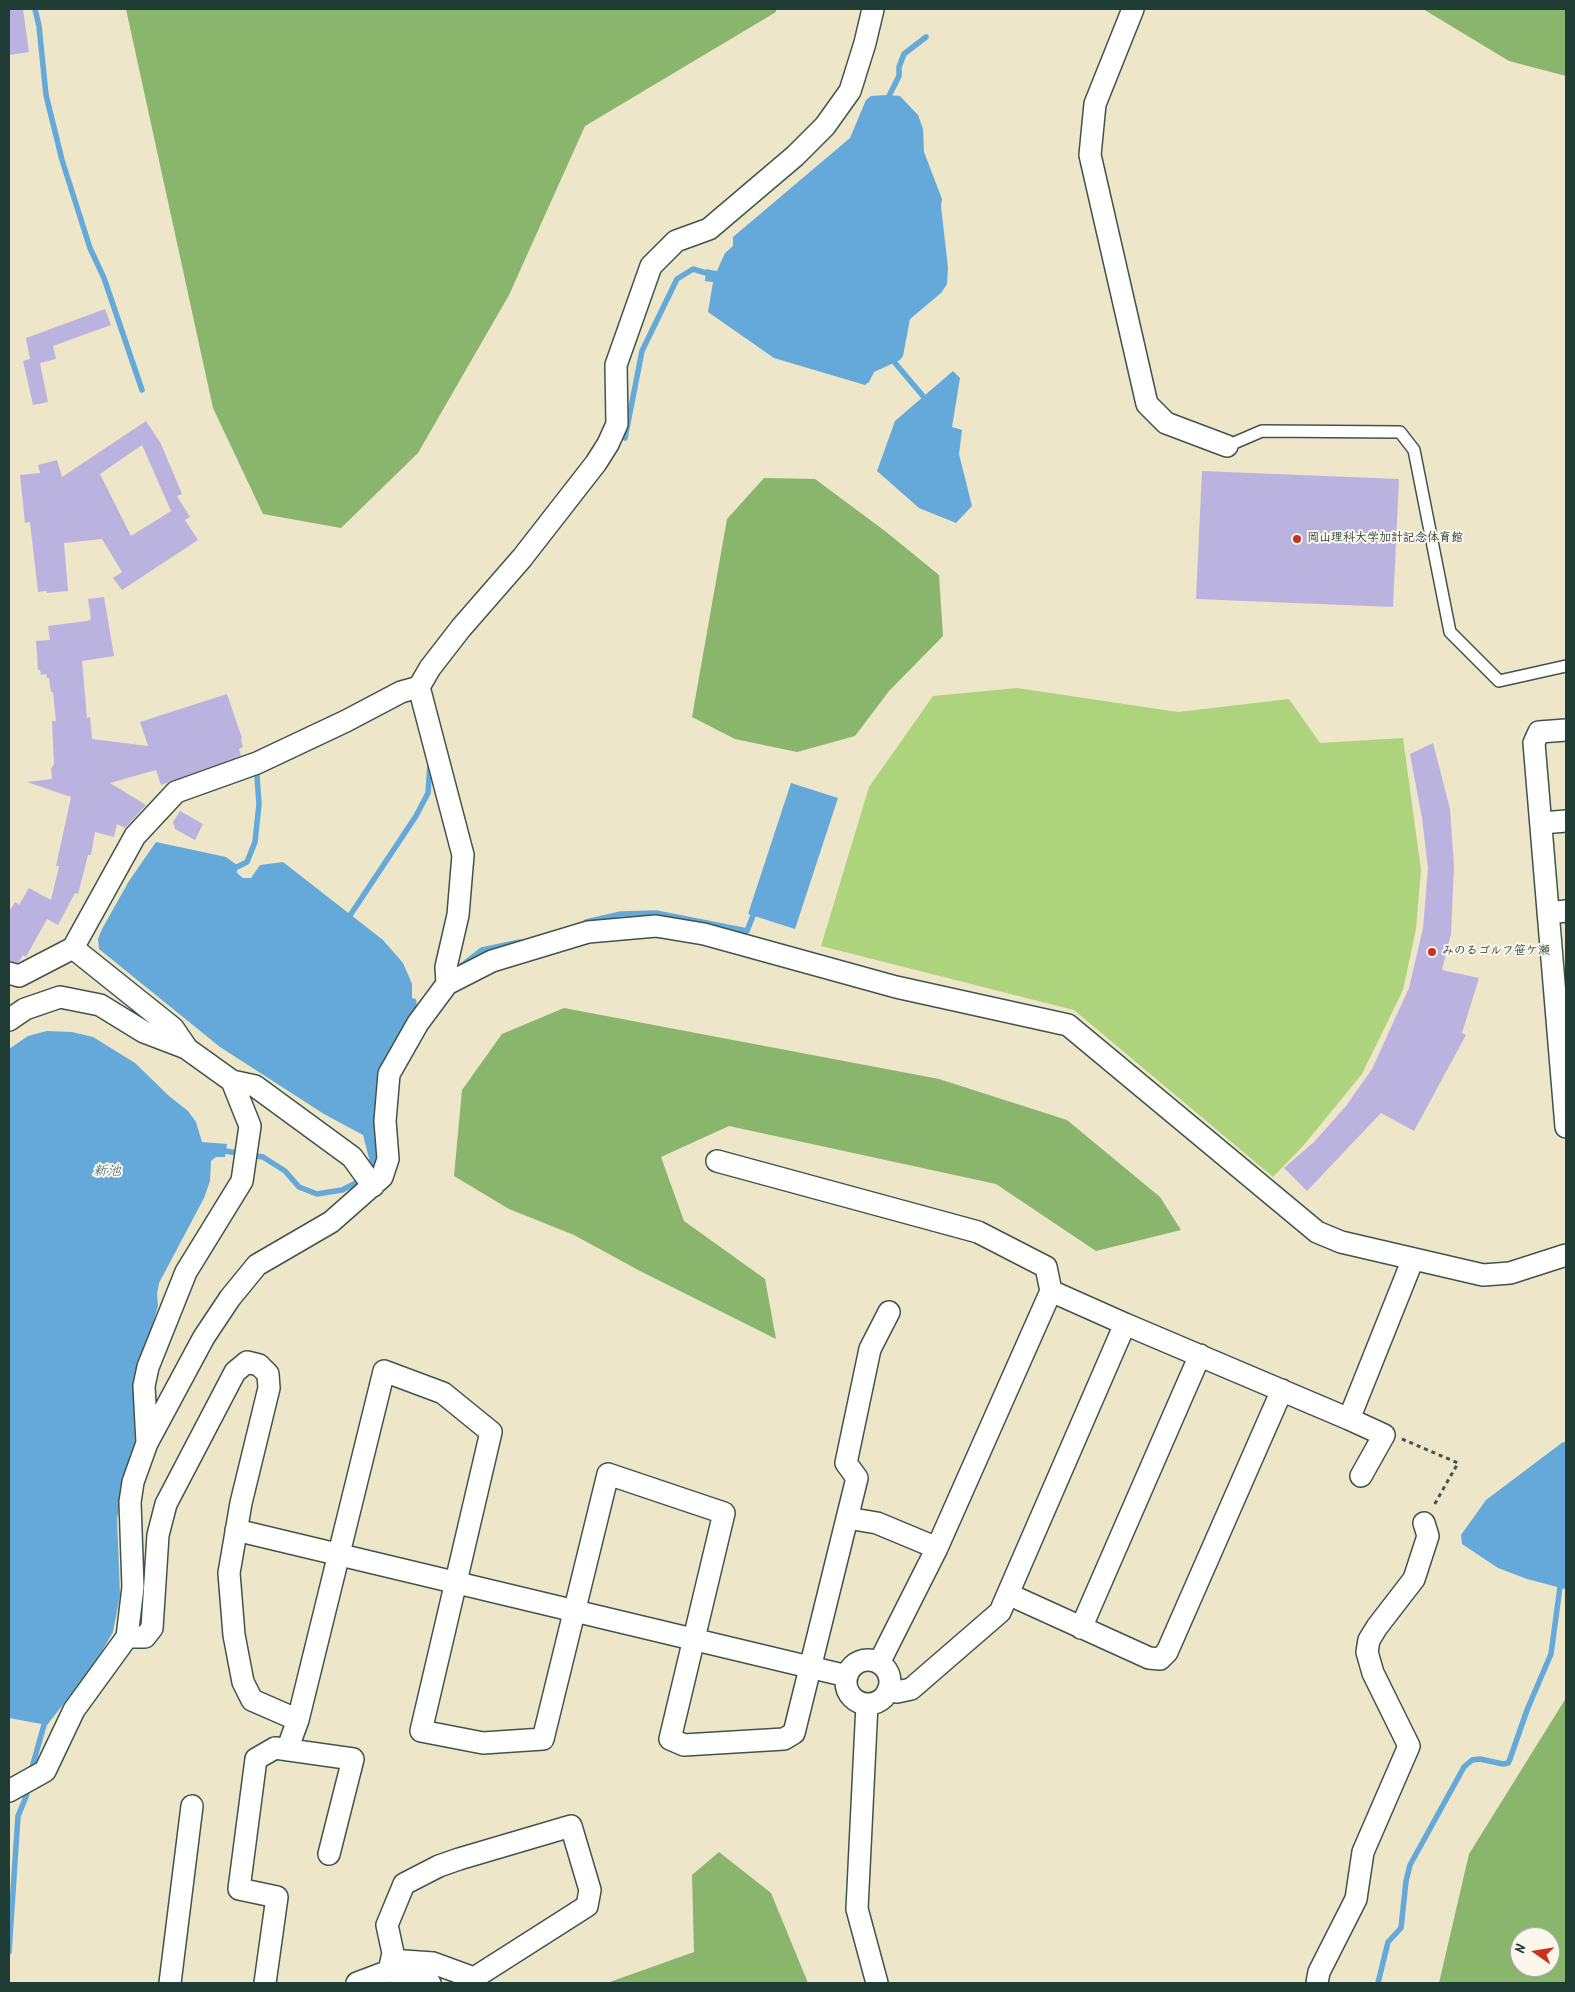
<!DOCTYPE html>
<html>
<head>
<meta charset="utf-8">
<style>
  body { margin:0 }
  #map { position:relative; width:1575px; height:1992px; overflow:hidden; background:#ede6c8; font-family:Kalam,sans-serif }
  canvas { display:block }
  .frame { position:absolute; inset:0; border:10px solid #1f3d34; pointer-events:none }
  .north { position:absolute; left:1510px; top:1927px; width:50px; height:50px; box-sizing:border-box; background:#fbf7ec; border:1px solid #a3ada2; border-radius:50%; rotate:283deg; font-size:14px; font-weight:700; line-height:20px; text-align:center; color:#1f3d34 }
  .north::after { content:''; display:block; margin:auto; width:18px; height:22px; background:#c8321e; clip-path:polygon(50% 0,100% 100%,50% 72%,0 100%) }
</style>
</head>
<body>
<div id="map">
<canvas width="1575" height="1992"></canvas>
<div class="frame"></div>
<div class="north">N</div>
</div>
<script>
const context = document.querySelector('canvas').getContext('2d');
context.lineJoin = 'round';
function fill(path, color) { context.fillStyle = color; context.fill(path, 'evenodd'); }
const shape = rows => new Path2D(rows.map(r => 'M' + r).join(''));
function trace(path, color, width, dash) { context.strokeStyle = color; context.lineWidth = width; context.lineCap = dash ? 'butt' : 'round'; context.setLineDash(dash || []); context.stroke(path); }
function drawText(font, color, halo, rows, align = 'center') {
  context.font = font + ' Kalam,"Klee One",sans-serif'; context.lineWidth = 4; context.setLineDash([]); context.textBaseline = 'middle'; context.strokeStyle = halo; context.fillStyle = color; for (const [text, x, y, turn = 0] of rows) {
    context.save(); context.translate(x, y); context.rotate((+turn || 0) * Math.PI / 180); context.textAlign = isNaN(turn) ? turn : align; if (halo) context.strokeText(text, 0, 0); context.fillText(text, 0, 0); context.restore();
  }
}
const green = shape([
  [1017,688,1178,712,1289,699,1320,743,1403,738,1421,870,1416,929,1403,990,1362,1074,1303,1146,1273,1177,1074,1010,821,946,869,787,933,696]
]);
const forest = shape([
  [126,9,776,9,776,12,585,126,509,295,418,453,341,528,263,514,213,408],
  [1423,9,1566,9,1566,76,1509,61],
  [764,478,815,479,885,531,939,575,943,636,889,691,855,736,797,752,735,739,692,717,727,519],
  [564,1008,939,1079,1067,1120,1160,1197,1181,1230,1096,1251,996,1184,729,1126,661,1157,684,1221,765,1279,776,1339,640,1271,574,1235,509,1209,454,1176,462,1090,502,1034],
  [1566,1698,1566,1983,1439,1983,1469,1854],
  [1520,1937,1550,1937,1550,1967,1520,1967],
  [719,1852,771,1893,808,1983,607,1983,694,1952,692,1875]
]);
const water = shape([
  [887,95,900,96,918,115,923,129,924,152,942,199,941,206,948,268,947,284,941,293,910,319,903,356,900,360,874,372,869,382,865,385,774,358,708,312,713,282,705,281,706,269,717,271,725,253,733,246,733,237,850,138,866,100,871,96],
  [953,371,960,378,952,427,962,430,959,454,972,506,956,523,919,508,877,471,895,421],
  [791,783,838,798,795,929,748,914],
  [156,842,226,857,237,865,237,873,243,878,251,878,260,865,283,862,383,940,403,963,412,984,412,998,416,999,417,1006,382,1075,380,1170,368,1164,369,1158,363,1135,324,1114,220,1047,99,949,98,939,102,929,129,881],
  [47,1031,72,1032,93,1037,135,1063,169,1096,188,1111,196,1122,202,1142,227,1144,225,1157,216,1157,211,1161,210,1181,204,1198,159,1283,157,1294,158,1306,134,1389,135,1448,117,1518,120,1595,113,1632,94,1665,47,1725,9,1718,9,1049,28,1036],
  [1563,1442,1566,1443,1565,1589,1527,1579,1498,1568,1462,1544,1461,1535,1486,1500]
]);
const stream = shape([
  [35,9,39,26,46,95,62,160,90,248,104,278,142,390],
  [887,100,899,76,899,67,904,54,926,37],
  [890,357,928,402],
  [625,438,642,351,677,279,693,269,713,275],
  [231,870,247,862,255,842,259,804,257,776],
  [347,920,416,816,428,793,430,763],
  [586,922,621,914,656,913,747,931,754,913],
  [460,967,482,950,520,942],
  [219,1150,263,1157,285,1171,299,1187,317,1194,342,1190,354,1184,375,1165,375,1160],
  [31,1771,46,1718],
  [9,1952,18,1816,26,1797,29,1785],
  [1378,1983,1388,1942,1401,1928,1406,1881,1410,1865,1464,1767,1472,1760,1480,1759,1503,1764,1508,1763,1510,1759,1527,1710,1551,1654,1560,1587]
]);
const building = shape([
  [9,9,23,9,29,52,9,55],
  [105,309,111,325,53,346,56,359,40,363,48,402,33,405,23,361,30,359,26,338],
  [146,421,161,444,182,494,177,496,190,517,185,520,198,540,122,590,113,578,122,572,102,539,64,543,68,591,47,593,47,591,38,592,30,522,25,523,20,475,40,473,38,465,57,460,62,477],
  [142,445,171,511,131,536,100,474],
  [1202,471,1399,479,1393,607,1196,599],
  [104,597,114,656,82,661,87,718,90,717,92,739,148,746,140,722,227,694,242,738,241,739,243,747,239,749,241,756,161,785,156,770,110,783,146,805,125,828,117,824,114,837,95,832,91,855,88,855,78,894,75,893,58,925,47,919,26,957,23,955,18,963,9,961,9,912,15,902,19,905,29,888,51,900,59,866,56,866,71,797,27,782,52,779,51,769,54,764,52,721,56,721,53,692,51,692,49,678,47,678,46,674,41,675,40,670,38,670,36,641,50,640,48,626,87,621,91,619,88,599],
  [1433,743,1450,809,1454,866,1451,934,1442,970,1479,978,1462,1033,1466,1035,1414,1131,1381,1113,1307,1191,1284,1168,1314,1142,1346,1106,1372,1069,1409,988,1423,928,1428,868,1422,818,1410,754],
  [180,811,203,824,195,840,175,829,173,822]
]);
const path = shape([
  [1402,1439,1458,1463,1433,1507]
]);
const lane = shape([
  [1227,446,1262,431,1400,432,1414,450,1450,632,1499,681,1566,666]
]);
const street = shape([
  [1133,9,1095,104,1090,155,1147,404,1166,423,1227,446],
  [1566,730,1539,732,1534,743,1566,1127],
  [1542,823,1566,821],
  [1548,913,1566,911],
  [73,948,173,1028,186,1047],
  [9,973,19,976,73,948,135,836,176,792,257,763,346,721,401,692,419,687],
  [447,984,446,967,458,915,463,855,419,687,430,668,461,628,522,558,596,463,608,444,617,424,616,365,651,266,676,241,709,229,795,156,825,126,850,91,865,43,873,9],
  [9,1020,25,1009,60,997,100,1005,144,1032,186,1048,232,1081,250,1126,242,1181,186,1272,148,1367,144,1386,147,1443],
  [232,1081,255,1086,352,1157,373,1186],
  [717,1161,978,1232,1046,1267,1051,1291,1125,1324],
  [1349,1419,1384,1435,1361,1476],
  [847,1518,877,1523,937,1548],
  [236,1530,847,1676],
  [1008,1594,1149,1658,1160,1659,1167,1652,1282,1390],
  [1081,1628,1200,1355],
  [127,1637,145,1637,152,1628,158,1535,166,1504,235,1372,247,1362,259,1365,268,1374,269,1388,241,1503,229,1573,234,1635,243,1682,252,1700,298,1720],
  '846 1682a22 22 0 1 1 44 0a22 22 0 1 1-44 0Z',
  [879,1663,937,1548,1051,1291],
  [888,1690,897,1692,911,1689,1000,1612,1125,1324,1349,1419,1413,1259],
  [867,1704,857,1909,877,1983],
  [287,1750,298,1720,384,1371,443,1393,491,1432,421,1731,483,1743,543,1739,608,1474,724,1513,670,1739,684,1745,784,1739,794,1733,857,1478,846,1463,870,1349,889,1312],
  [9,1791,45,1771,74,1710,127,1637,133,1587,130,1502,133,1482,147,1443,204,1337,230,1298,257,1265,331,1222,382,1177,388,1159,385,1121,389,1074,418,1023,447,984,492,961,588,932,656,926,704,934,896,987,1068,1025,1317,1232,1341,1242,1483,1275,1510,1273,1566,1255],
  [394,1972,420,1976,430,1983],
  [170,1983,192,1806],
  [265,1983,277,1897,239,1889,256,1759,275,1748,353,1759,329,1854],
  [357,1983,389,1971,404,1961,433,1963,474,1978,587,1906,590,1890,571,1826,459,1859,439,1866,404,1884,387,1925,393,1953,389,1971],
  [1317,1983,1319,1972,1356,1899,1363,1852,1409,1746,1373,1673,1367,1652,1369,1640,1377,1627,1414,1579,1428,1536,1424,1523]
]);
const markers = [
  [1297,539,5,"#c8321e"],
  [1432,952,5,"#c8321e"]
];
const poiNames = [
  ["岡山理科大学加計記念体育館",1307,539],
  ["みのるゴルフ笹ケ瀬",1442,952]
];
const waterNames = [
  ["新池",107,1173]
];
fill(green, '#aed37d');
fill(forest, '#8ab56c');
fill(water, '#64a9d9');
trace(stream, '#64a9d9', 5.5);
fill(building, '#bbb3df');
trace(lane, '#3e564a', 14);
trace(street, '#3e564a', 24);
trace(path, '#3e564a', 3, [4, 4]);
trace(lane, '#fff', 11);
trace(street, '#fff', 21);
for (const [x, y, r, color] of markers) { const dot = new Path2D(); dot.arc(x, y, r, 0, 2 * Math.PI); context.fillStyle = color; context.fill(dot); trace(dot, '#fbf7ec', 2); }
drawText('bold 12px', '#1f3d34', '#fbf7ec', poiNames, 'left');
drawText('italic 14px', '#345d66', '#fbf7ec', waterNames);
</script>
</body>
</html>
